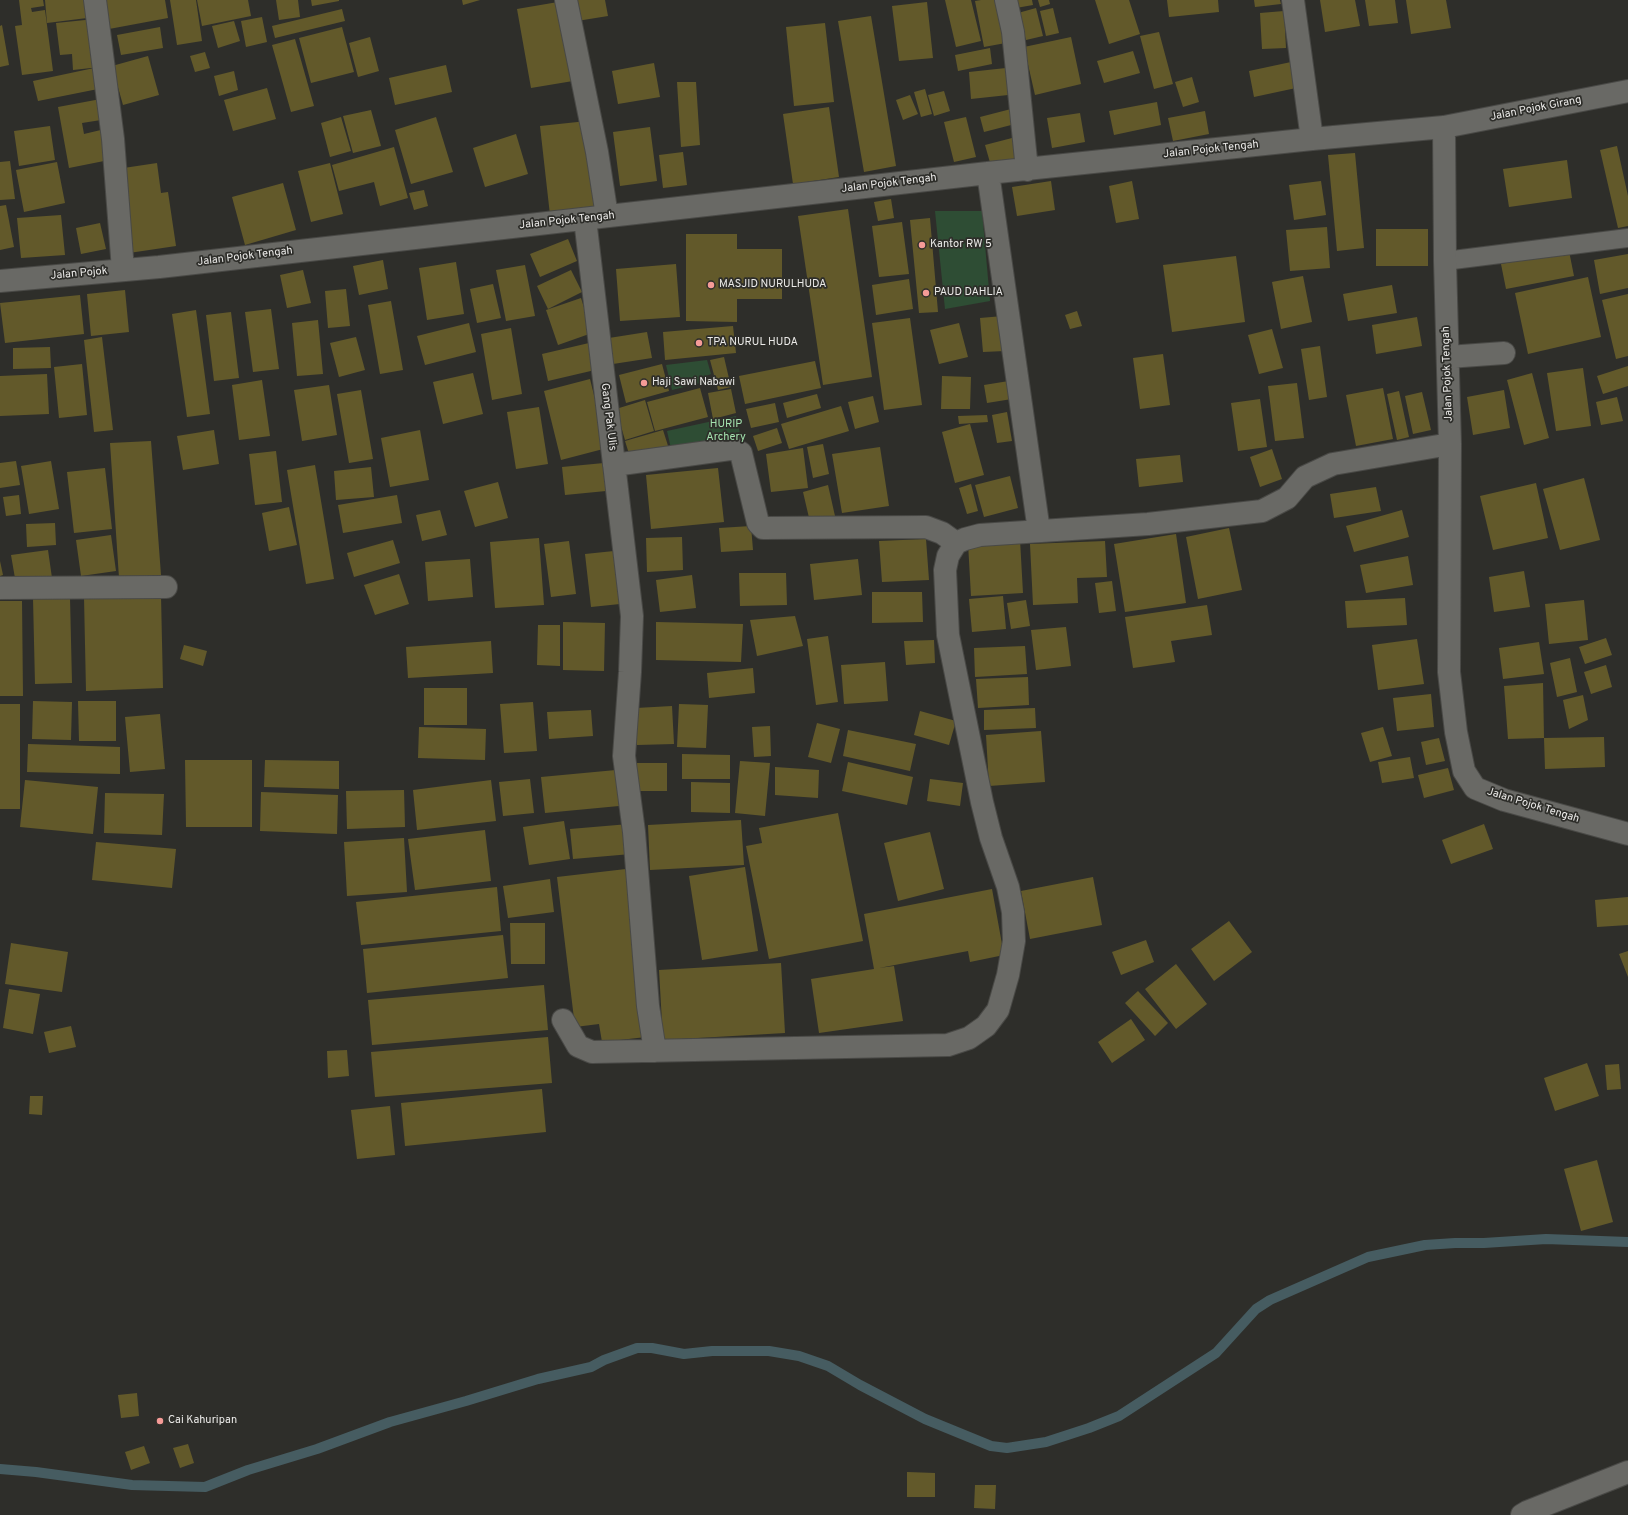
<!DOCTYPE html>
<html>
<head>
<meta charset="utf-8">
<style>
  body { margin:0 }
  canvas { display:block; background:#2e2e2a }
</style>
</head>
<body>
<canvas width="1628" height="1515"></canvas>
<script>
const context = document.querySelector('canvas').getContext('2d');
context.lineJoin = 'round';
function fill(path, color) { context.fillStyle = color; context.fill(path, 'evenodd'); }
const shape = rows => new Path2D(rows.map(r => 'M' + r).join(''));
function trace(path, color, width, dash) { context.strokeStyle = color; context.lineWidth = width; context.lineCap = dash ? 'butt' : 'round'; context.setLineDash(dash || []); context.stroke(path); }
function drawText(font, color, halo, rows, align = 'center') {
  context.font = font + ' Overpass,sans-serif'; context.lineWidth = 3.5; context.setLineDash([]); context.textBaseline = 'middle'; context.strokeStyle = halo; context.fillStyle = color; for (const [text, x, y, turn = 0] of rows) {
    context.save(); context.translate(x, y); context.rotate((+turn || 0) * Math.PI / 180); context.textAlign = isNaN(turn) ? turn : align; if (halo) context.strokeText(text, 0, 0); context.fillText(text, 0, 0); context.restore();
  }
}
const green = shape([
  [935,211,982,211,990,301,945,309],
  [707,360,711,374,703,377,704,382,672,390,666,365],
  [736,416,742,442,672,453,667,431]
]);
const stream = shape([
  [0,1469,36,1472,132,1485,205,1487,248,1470,317,1449,390,1422,466,1401,538,1379,591,1367,604,1360,637,1348,652,1348,684,1354,712,1351,769,1351,799,1356,828,1366,860,1385,925,1419,991,1446,1007,1448,1046,1442,1089,1428,1119,1416,1216,1353,1256,1309,1270,1300,1368,1257,1425,1245,1455,1243,1484,1243,1546,1239,1628,1242]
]);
const building = shape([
  [19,0,43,0,44,6,31,8,32,12,45,10,53,71,22,75,15,26,22,25],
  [45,0,92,0,87,18,47,23],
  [104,0,165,0,168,18,109,29],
  [170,0,196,0,202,41,177,45],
  [197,0,248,0,251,16,202,26],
  [276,0,298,0,300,17,279,20],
  [311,0,339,0,339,1,312,6],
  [462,0,480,0,463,5],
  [573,0,605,0,608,16,577,21],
  [945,0,971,0,981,41,956,47],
  [981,0,1002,0,1011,42,984,47,975,1],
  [1014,0,1032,0,1033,5,1016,8],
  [1038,0,1049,0,1050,4,1040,7],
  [1095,0,1129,0,1140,34,1109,44],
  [1167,0,1218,0,1219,12,1169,17],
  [1254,0,1280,0,1281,4,1255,7],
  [1320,0,1355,0,1360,26,1325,32],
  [1365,0,1395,0,1398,23,1369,26],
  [1406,0,1446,0,1451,28,1411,34],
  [558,2,573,81,531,88,517,9],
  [927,2,933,58,899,61,892,6],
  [1036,8,1043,36,1026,40,1018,13],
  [1053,8,1059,33,1046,36,1040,11],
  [342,9,345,21,275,38,272,26],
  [1284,11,1286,48,1262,49,1260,13],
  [871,16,896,166,864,172,838,21],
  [262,17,267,42,246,47,241,21],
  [95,19,100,67,73,70,72,54,60,55,56,23],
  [234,21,240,41,218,48,212,26],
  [825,23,834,102,794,106,786,27],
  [2,25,9,65,0,67,0,26],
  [160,27,163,48,121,55,117,35],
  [342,27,354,72,311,83,299,38],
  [1159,32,1173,84,1154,89,1140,36],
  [370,37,379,71,358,77,349,43],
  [1071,37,1081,84,1035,95,1024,47],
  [295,39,314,106,291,112,272,45],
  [990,48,992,64,958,71,955,55],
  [1133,51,1140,73,1104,83,1097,61],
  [205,52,210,68,195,72,190,56],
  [148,56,159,95,123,105,112,66],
  [1291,62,1296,88,1254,97,1249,71],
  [654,63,660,97,618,104,612,71],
  [446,65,452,92,395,105,389,78],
  [94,68,98,89,38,101,33,81],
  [1006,68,1008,95,971,99,969,72],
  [234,71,238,90,219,96,214,76],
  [1192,77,1199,102,1183,107,1175,82],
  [677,82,696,82,700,145,681,147],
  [267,88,276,119,233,131,224,100],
  [925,89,932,114,921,117,914,92],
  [944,91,950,111,934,116,928,95],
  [910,95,918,114,903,120,896,100],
  [106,98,101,120,82,123,84,134,105,129,109,160,69,168,58,107],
  [1157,102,1161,125,1114,135,1109,111],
  [829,107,839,177,793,184,783,114],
  [1011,109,1015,124,984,132,980,117],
  [371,110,381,146,353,153,343,116],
  [1205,111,1209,134,1173,141,1168,118],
  [1080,113,1085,142,1052,148,1047,118],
  [341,117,351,151,330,157,321,123],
  [436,117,453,172,411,184,395,130],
  [966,117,976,157,954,162,944,122],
  [587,121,596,211,550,215,540,126],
  [50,126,55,160,19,166,14,131],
  [650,127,657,181,620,186,613,132],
  [516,134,528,174,485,187,473,148],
  [1012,138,1017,159,991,166,985,145],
  [1617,146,1628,196,1628,226,1618,228,1600,150],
  [394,147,408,198,380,206,374,182,339,191,332,165],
  [683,152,687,185,663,188,659,155],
  [1355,153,1364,248,1337,251,1328,155],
  [1567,160,1572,198,1509,207,1503,169],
  [10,161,15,199,0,200,0,162],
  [57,162,65,203,24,212,16,170],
  [157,163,161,193,168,192,176,246,129,253,117,169],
  [330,163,343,214,311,222,298,171],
  [1051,181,1055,210,1017,216,1012,187],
  [1132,181,1139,219,1116,223,1109,186],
  [1321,181,1326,215,1294,220,1289,185],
  [283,183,296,230,245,245,232,197],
  [424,190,428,206,414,210,409,193],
  [891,199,894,218,878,221,874,202],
  [6,205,14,247,0,250,0,206],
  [848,209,872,377,823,385,798,216],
  [61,215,65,255,21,258,17,218],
  [930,218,938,312,919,313,910,220],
  [902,222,909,274,879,277,872,226],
  [100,223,106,249,81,254,76,228],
  [1327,227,1330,268,1290,271,1286,230],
  [1376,229,1428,229,1428,266,1376,266],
  [686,234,737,234,737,249,782,249,782,299,737,299,737,322,686,321],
  [568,239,577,261,540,277,530,254],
  [1569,251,1574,276,1506,289,1501,264],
  [1628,254,1628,288,1600,294,1594,260],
  [1236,256,1245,322,1172,332,1163,265],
  [383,260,388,289,359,295,353,266],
  [456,262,464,314,427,320,419,268],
  [676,264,680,317,620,321,616,269],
  [525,265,535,316,506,321,496,270],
  [303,270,311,303,287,308,280,275],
  [571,270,582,292,548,309,537,286],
  [1303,276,1312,322,1281,329,1272,282],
  [1588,277,1601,337,1528,354,1515,293],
  [909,279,913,309,876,315,872,285],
  [493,284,501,318,477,323,470,289],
  [1392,285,1397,313,1348,321,1343,294],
  [346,289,350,326,328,328,325,291],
  [125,290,129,332,91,336,87,294],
  [1628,294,1628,356,1616,359,1602,300],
  [80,295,84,334,5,343,0,303],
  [581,298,592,333,558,345,546,310],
  [391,301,403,370,380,374,368,305],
  [271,309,279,369,253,372,245,312],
  [196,310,210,414,187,417,172,314],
  [1077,311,1082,326,1070,329,1065,315],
  [231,312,239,378,214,381,206,315],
  [1003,316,1005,351,983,352,980,318],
  [1417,317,1422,346,1376,354,1372,325],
  [910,318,922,405,884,410,872,323],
  [318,320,323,374,297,376,292,323],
  [469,323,476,352,425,365,417,336],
  [959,323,968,357,939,364,930,330],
  [733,326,736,353,665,360,663,332],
  [511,328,522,394,492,400,481,334],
  [1272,329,1283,368,1259,374,1248,335],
  [647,332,652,358,613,364,609,338],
  [102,337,113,430,94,432,84,340],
  [356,337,365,370,339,377,330,343],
  [589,343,595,370,548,381,542,354],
  [1320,346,1327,397,1309,400,1301,349],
  [50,347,51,368,13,369,13,348],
  [1163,354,1170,405,1140,409,1133,358],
  [724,357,731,387,718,390,710,360],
  [815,361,821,388,745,404,739,376],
  [82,364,87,415,59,418,54,367],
  [662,364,669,391,626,403,619,375],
  [1628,366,1628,386,1603,394,1597,376],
  [1583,368,1591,426,1556,431,1547,373],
  [473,373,483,414,443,424,433,382],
  [1532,373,1549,438,1524,445,1507,380],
  [47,374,49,414,0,416,0,376],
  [942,376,971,377,970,409,941,409],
  [590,379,607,448,561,460,544,391],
  [262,380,270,436,239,440,232,385],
  [1015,380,1018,398,987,403,984,385],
  [1297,383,1304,438,1275,441,1268,386],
  [329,385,337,435,302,441,294,390],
  [700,388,708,417,655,431,647,402],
  [1383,388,1393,439,1356,446,1346,395],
  [731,389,736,413,713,419,708,393],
  [361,390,373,459,349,463,337,394],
  [1504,390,1510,428,1473,435,1467,397],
  [1399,391,1409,437,1397,440,1387,394],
  [1422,392,1431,430,1413,434,1405,396],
  [817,394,821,408,787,418,783,403],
  [873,396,879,422,855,429,848,402],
  [1617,397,1623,421,1601,425,1596,402],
  [1260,399,1267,447,1238,451,1231,403],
  [645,400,654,431,625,440,616,409],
  [775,403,779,422,751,428,746,409],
  [841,406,849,431,789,449,781,424],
  [539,407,548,464,516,469,507,412],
  [1007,412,1012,441,997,443,992,415],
  [987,415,988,422,959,424,958,416],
  [970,424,984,475,955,483,942,432],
  [777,428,782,443,758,451,753,436],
  [214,430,219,464,183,470,177,436],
  [420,430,429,480,390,487,381,438],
  [663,430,669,449,631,460,625,441],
  [151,441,161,575,119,578,110,443],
  [823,444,829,474,813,478,807,447],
  [880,447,889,506,842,513,832,454],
  [803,448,808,488,771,492,766,454],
  [1272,449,1282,479,1260,487,1250,457],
  [276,451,282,502,255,505,249,454],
  [1180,455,1183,482,1139,487,1136,459],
  [16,461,20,485,0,488,0,463],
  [51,461,59,509,29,514,21,466],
  [604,463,606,491,565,495,562,467],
  [315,465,334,579,306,584,287,470],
  [371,467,374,497,336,500,334,471],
  [105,468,112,529,74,533,67,472],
  [718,468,724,522,651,529,646,475],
  [1010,476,1018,508,984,517,975,485],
  [1584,478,1600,540,1560,550,1543,489],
  [498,482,508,518,475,527,464,491],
  [1536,483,1548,538,1493,550,1480,496],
  [971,484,978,511,967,514,959,488],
  [828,485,835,516,810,522,803,492],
  [1376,487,1381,511,1334,518,1330,494],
  [19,495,21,514,6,516,3,497],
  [397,495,402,523,343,533,338,505],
  [289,507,297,545,269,551,262,513],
  [440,510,447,535,422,541,416,515],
  [1402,510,1409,537,1354,552,1346,526],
  [55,523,56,545,27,547,26,524],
  [751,526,753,550,721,552,719,528],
  [1229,528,1242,590,1198,599,1186,537],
  [1176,534,1186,603,1125,612,1114,544],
  [111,535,116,571,81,576,76,540],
  [682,537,683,570,647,572,646,538],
  [539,538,544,605,495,608,490,542],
  [926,539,929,580,882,582,879,541],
  [393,540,400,563,354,577,347,553],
  [1020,540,1023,593,971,596,968,543],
  [569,541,576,594,551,597,544,544],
  [1105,541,1107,577,1077,578,1078,603,1033,605,1030,544],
  [48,550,52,578,16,584,11,555],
  [614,551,620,604,591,607,585,554],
  [1408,556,1413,585,1366,593,1360,565],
  [470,559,473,597,428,601,425,562],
  [858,559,862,595,814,600,810,564],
  [0,561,3,575,0,576],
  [1524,571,1530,607,1494,612,1489,577],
  [739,573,786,573,787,605,740,606],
  [399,574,409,604,375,615,364,585],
  [692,575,696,608,660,612,656,580],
  [1112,581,1116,611,1099,613,1095,583],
  [872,592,922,592,923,622,872,623],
  [161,596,163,688,86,691,84,597],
  [1003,596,1006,629,972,632,969,599],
  [33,598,70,598,72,683,35,684],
  [1405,598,1407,625,1347,628,1345,601],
  [1026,600,1030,626,1011,629,1007,603],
  [1584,600,1588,640,1549,644,1545,604],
  [0,601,22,601,23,696,0,696],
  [1207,605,1212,635,1171,641,1175,662,1133,668,1125,617],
  [795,616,803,646,757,656,750,620],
  [563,622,605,623,604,671,563,670],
  [656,622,743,624,741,662,656,660],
  [538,625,560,625,560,666,537,665],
  [1066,627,1071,666,1036,670,1031,630],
  [828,636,838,702,816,705,807,639],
  [1606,638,1612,655,1585,664,1579,647],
  [1417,639,1424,684,1378,690,1372,645],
  [934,640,935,663,906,665,904,641],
  [491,641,493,673,408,678,406,647],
  [1539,642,1544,674,1503,679,1499,648],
  [184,645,207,651,203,666,180,659],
  [1025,646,1027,674,975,677,974,648],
  [1570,658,1577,692,1557,697,1550,663],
  [885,662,888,701,844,704,841,665],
  [1606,665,1612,687,1591,694,1584,672],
  [753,668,755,693,709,698,707,673],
  [1028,677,1029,705,978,708,976,679],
  [1543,683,1544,738,1604,737,1605,767,1545,769,1544,738,1508,739,1504,686],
  [424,688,467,688,467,725,424,725],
  [1431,694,1434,727,1397,731,1393,698],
  [1583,695,1588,720,1569,729,1563,700],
  [33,701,72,702,71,740,32,739],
  [78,701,116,701,116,741,79,741],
  [533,702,537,751,504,753,500,704],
  [0,704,20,704,20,809,0,809],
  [679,704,708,705,706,748,677,747],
  [672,706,674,744,637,745,636,708],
  [1035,708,1036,728,984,730,984,710],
  [591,710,593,736,549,739,547,712],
  [920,711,956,721,949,745,914,735],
  [160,714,165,769,130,772,125,717],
  [817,723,840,729,831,763,808,757],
  [770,726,771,756,754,757,752,727],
  [419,727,486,729,485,760,418,758],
  [1383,727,1392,756,1370,762,1361,733],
  [848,730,916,744,910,771,843,756],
  [1041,731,1045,782,989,786,986,735],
  [1439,738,1445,761,1426,765,1421,742],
  [28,744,120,747,120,774,27,772],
  [682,754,730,755,730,779,682,779],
  [1410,757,1414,778,1382,783,1378,762],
  [185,760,252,760,252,827,186,827],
  [265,760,339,761,339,789,264,787],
  [740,761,770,763,765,816,735,813],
  [848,762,913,777,907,805,842,791],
  [632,763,667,763,667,791,632,791],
  [775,767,819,770,818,798,775,795],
  [1448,768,1454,790,1424,798,1418,775],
  [616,770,619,806,545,813,541,777],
  [530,779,534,813,503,816,499,782],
  [930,779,963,783,960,806,927,801],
  [25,780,98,787,93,834,20,827],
  [491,780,496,821,417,830,413,790],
  [691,782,730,783,730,813,691,812],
  [404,790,405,827,347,829,346,791],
  [261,792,338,795,337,834,260,831],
  [105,793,164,794,162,835,104,833],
  [838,813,863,941,769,959,746,846,762,843,759,828],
  [741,820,744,865,650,870,648,825],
  [564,821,570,859,529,865,523,827],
  [629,824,631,854,573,859,570,829],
  [1484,824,1493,849,1451,864,1442,840],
  [485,830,491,881,415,890,408,839],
  [930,832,944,889,898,901,884,843],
  [404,838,407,892,347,896,344,842],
  [96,842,176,849,172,888,92,880],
  [745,867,758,951,702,960,689,876],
  [626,869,646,1037,602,1042,599,1024,575,1027,557,877],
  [1093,877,1102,925,1030,939,1021,891],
  [550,879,554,912,508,918,503,886],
  [497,887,501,931,361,945,356,902],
  [992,889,1004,955,970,962,968,951,879,968,894,966,903,1021,819,1033,811,979,874,969,864,914],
  [1628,897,1628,925,1597,927,1595,900],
  [1229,921,1252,952,1214,981,1191,949],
  [510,923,545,923,545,964,511,964],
  [503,935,508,978,367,993,363,949],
  [1146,940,1154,962,1121,975,1112,952],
  [11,943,68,952,62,992,5,984],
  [1628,951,1628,977,1619,954],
  [781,963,785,1033,663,1040,659,970],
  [1176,964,1207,1004,1176,1029,1145,989],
  [544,985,548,1030,372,1045,368,1000],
  [9,989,40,994,33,1034,3,1028],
  [1138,991,1168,1023,1155,1036,1125,1003],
  [1131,1019,1145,1040,1112,1063,1098,1042],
  [71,1026,76,1047,49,1053,44,1032],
  [548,1037,552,1083,375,1097,371,1052],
  [347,1050,349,1076,328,1078,327,1051],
  [1587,1063,1599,1096,1555,1111,1544,1078],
  [1619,1064,1621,1089,1607,1090,1605,1065],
  [542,1089,546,1132,405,1146,401,1103],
  [30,1096,43,1096,42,1115,29,1114],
  [390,1106,395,1155,357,1159,351,1110],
  [1597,1160,1613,1222,1581,1231,1564,1169],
  [137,1393,139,1416,121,1418,118,1395],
  [188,1444,194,1463,180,1468,173,1448],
  [144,1446,150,1463,131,1470,125,1452],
  [907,1472,935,1473,935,1497,907,1497],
  [975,1485,996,1485,995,1509,974,1508]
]);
const lane = shape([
  [1445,261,1628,238]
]);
const street = shape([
  [95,0,113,139,123,270],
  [566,0,597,152,607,216],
  [1006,0,1013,32,1027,170],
  [1293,0,1312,139],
  [1444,127,1445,261,1450,444,1449,672,1456,732,1464,771,1475,788,1504,800,1628,834],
  [988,173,1039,531],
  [585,219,632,616,630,672,624,756,634,832,648,1006,655,1051],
  [0,281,159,267,988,173,1312,139,1444,127,1628,91],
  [1448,357,1504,353],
  [614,465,730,449,736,450,741,453,758,523,763,528,926,527,942,533,956,543],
  [0,588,166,587],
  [563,1020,578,1046,592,1052,948,1045,969,1038,986,1026,998,1010,1008,975,1014,941,1013,912,1008,887,991,838,982,802,948,635,945,570,948,556,956,543,965,539,980,535,1148,524,1262,511,1287,498,1305,477,1333,464,1450,444],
  [1522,1515,1527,1512,1628,1472]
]);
const markers = [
  [922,245,4,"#f59b97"],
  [711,285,4,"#f59b97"],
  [926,293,4,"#f59b97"],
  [699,343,4,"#f59b97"],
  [644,383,4,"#f59b97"],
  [160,1421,4,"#f59b97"]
];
const streetNames = [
  ["Jalan Pojok Girang",1536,109,-11],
  ["Jalan Pojok Tengah",1211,150,-6],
  ["Jalan Pojok Tengah",889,184,-7],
  ["Jalan Pojok Tengah",567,221,-6],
  ["Jalan Pojok Tengah",245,257,-7],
  ["Jalan Pojok",79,274,-5],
  ["Jalan Pojok Tengah",1448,374,-92],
  ["Gang Pak Ulis",608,417,83],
  ["Jalan Pojok Tengah",1533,806,17]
];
const poiNames = [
  ["Kantor RW 5",930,245],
  ["MASJID NURULHUDA",719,285],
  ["PAUD DAHLIA",934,293],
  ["TPA NURUL HUDA",707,343],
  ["Haji Sawi Nabawi",652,383],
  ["Cai Kahuripan",168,1421]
];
const parkNames = [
  ["HURIP",726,425],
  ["Archery",726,438]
];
fill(green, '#2e4d34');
trace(stream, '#465c61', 10);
fill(building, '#62592a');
trace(lane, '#494946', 20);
trace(street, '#494946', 24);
trace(lane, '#696965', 18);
trace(street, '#696965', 22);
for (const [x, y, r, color] of markers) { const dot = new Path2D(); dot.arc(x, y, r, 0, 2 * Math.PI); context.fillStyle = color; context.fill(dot); trace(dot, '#2e2e2a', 1.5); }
drawText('11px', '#ebeae8', '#2e2e2a', streetNames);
drawText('11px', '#ebeae8', '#2e2e2a', poiNames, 'left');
drawText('11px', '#a4e3af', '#2e2e2a', parkNames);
</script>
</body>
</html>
